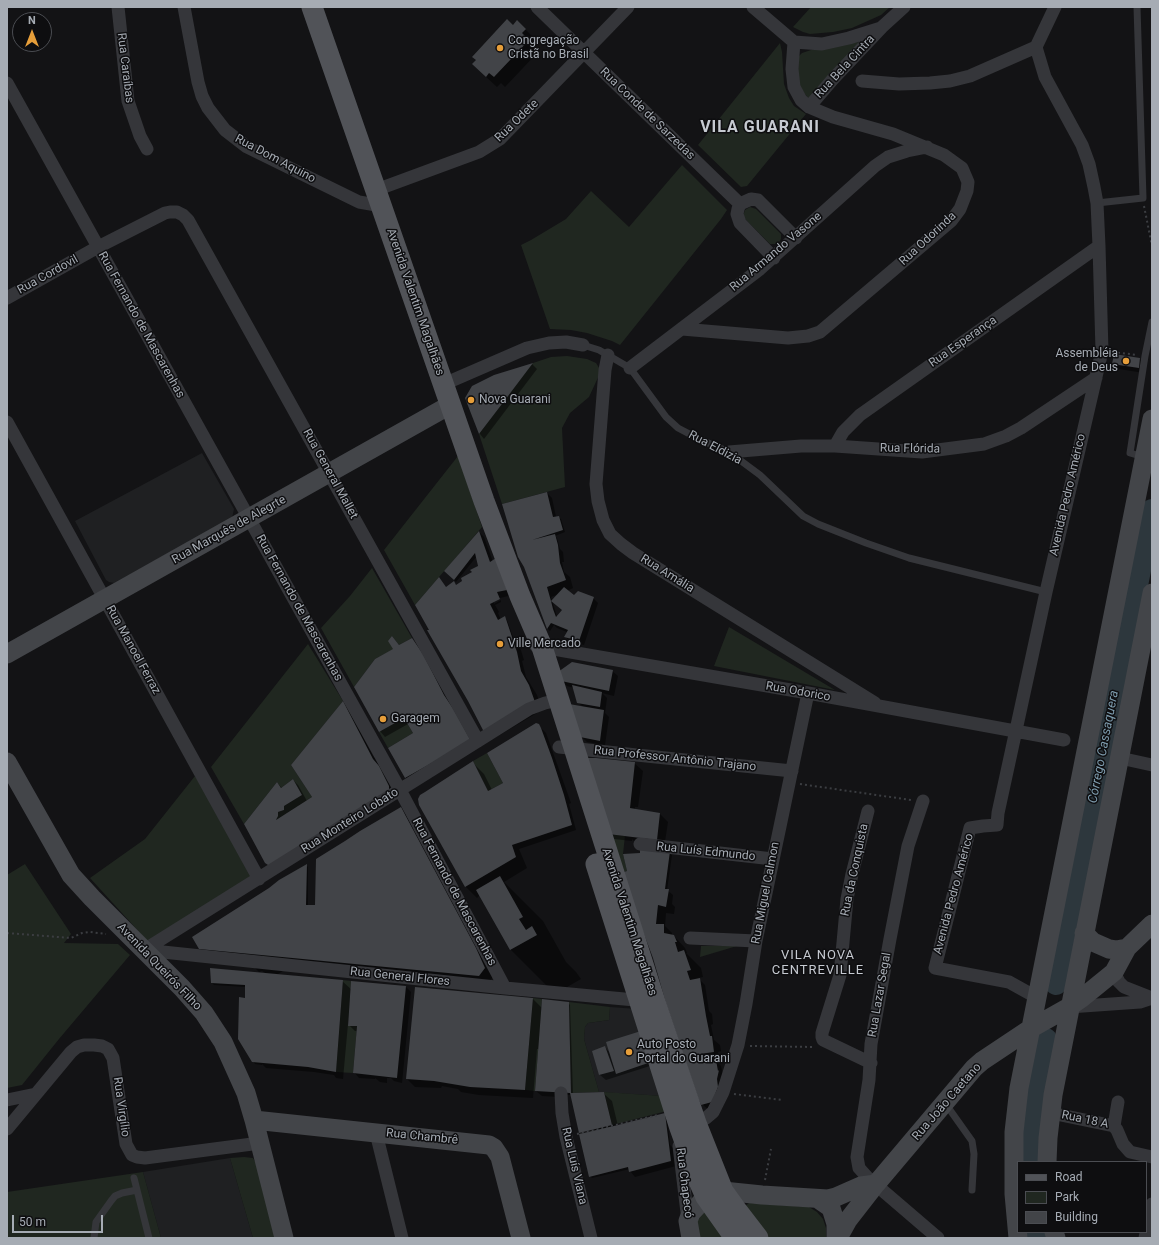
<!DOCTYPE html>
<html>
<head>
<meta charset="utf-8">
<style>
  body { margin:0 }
  #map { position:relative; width:1159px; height:1245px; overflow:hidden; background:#131315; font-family:Roboto,sans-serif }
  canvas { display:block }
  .frame { position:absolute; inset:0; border:8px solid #a6acb4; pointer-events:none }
  .legend { position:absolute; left:1017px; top:1161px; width:130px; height:72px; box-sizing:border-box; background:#0e0e10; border:1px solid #4b4d52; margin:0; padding:5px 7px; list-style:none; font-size:12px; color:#a6acb4 }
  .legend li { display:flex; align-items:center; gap:8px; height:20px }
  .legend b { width:20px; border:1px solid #4b4d52 }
  .north { position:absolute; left:12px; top:12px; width:40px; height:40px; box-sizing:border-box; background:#0e0e10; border:1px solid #4b4d52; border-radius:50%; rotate:0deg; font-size:11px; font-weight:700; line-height:16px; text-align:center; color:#a6acb4 }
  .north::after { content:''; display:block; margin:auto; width:14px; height:18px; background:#e69e3a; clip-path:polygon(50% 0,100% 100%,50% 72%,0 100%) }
  .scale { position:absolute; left:12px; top:1215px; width:91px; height:18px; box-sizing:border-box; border:2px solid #a6acb4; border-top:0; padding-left:5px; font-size:12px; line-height:14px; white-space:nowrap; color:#a6acb4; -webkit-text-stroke:3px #0e0e10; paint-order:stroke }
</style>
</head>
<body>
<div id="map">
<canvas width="1159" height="1245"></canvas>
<div class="frame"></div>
<ul class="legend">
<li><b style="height:5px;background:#515358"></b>Road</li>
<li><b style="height:11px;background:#202720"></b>Park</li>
<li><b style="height:11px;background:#424448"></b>Building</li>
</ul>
<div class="north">N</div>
<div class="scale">50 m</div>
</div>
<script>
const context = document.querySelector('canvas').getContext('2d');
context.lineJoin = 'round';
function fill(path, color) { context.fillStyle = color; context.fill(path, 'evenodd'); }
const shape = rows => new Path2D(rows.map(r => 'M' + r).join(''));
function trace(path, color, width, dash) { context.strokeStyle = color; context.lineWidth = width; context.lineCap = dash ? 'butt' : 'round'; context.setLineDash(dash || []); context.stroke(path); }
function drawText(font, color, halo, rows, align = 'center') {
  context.font = font + ' Roboto,sans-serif'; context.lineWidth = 3; context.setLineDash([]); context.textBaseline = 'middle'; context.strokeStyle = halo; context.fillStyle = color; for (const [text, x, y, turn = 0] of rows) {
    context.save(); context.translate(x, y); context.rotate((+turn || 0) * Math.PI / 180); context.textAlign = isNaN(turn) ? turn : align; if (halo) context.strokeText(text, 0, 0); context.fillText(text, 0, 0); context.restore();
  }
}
const built = shape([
  [202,453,234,509,232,518,114,583,109,582,106,580,75,521],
  [610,1007,637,1009,663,1096,599,1092,584,1039,585,1027,588,1023,609,1020],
  [230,1158,253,1238,161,1238,143,1172]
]);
const green = shape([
  [811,7,890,7,881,15,852,28,833,32,810,34,803,32,793,27],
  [858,42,858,48,815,97,808,98,799,86,796,69,798,57,802,53,811,50],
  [780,43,782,52,784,84,789,98,794,106,806,114,747,186,741,187,698,145],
  [682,165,727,210,721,219,620,345,612,341,587,333,571,330,550,329,521,245,531,240,566,219,591,191,629,227],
  [750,207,756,209,781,234,781,239,778,244,770,244,744,218,744,213,745,210],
  [567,356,587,359,596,363,601,371,589,397,570,413,562,428,565,487,502,504,479,434,533,363,551,357],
  [458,456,482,527,415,605,384,550],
  [372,568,412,638,399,645,392,636,394,649,375,659,354,687,321,628,350,596],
  [729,627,835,690,714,666],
  [308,644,343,701,291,765,312,797,276,820,278,812,284,810,284,806,302,795,293,779,281,788,277,782,244,824,211,767],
  [404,718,413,733,388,748,379,732],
  [487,753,503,783,488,791,473,761],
  [195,776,259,879,152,946,90,878,145,839],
  [608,834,625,836,623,854,627,871,621,873],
  [25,864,71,934,64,943,118,944,130,955,59,1039,22,1085,7,1088,7,875],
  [701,946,737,946,700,957],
  [343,980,351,981,348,1026,357,1026,353,1073,336,1072],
  [533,998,542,999,535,1091,525,1090],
  [569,1002,610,1007,609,1020,588,1023,585,1027,584,1039,599,1092,571,1093],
  [604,1092,663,1096,667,1111,612,1125],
  [244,1157,253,1158,257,1165,275,1238,253,1238,230,1158],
  [143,1172,161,1238,7,1238,7,1192],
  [749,1203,809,1207,817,1212,823,1219,826,1228,826,1238,766,1238,744,1207],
  [706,1207,725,1238,697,1238,694,1219]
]);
const shadow = shape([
  [517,21,536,40,532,44,539,51,505,87,501,83,497,87,484,75,513,26],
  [1140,359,1145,365,1144,373,1119,369,1113,364],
  [532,364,537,369,484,439,480,434,466,398],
  [547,493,552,498,556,517,558,517,561,519,565,532,555,536,557,538,560,549,563,552,564,562,562,562,564,572,570,577,573,588,567,591,574,597,593,598,598,603,584,645,570,642,565,636,567,632,557,628,554,625,550,631,548,629,525,567,519,557,503,505],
  [559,594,563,610,557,617,551,597],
  [479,532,484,537,493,562,512,595,500,598,494,602,494,604,501,600,501,602,495,605,499,612,498,613,501,620,505,618,507,620,513,637,519,644,524,660,522,661,526,677,537,695,542,710,493,739,485,731,446,588,454,583,457,586,478,567,477,556,456,582,445,571],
  [412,639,417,644,460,716,411,783,405,777,415,734,408,724,385,737,380,731,367,706,399,646],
  [612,671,618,676,614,696,602,693,607,698,605,713,609,717,605,745,587,742,581,736,584,708,578,702,574,688,567,686,562,681],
  [343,703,348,708,373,756,376,759,380,767,379,768,384,773,394,792,271,868,278,784,282,788,293,780,298,785,307,801,313,798],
  [538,725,546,733,571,803,569,804,576,830,519,849,527,868,504,882,543,921,566,962,576,972,581,979,555,994,511,950,480,895,477,898,466,887,473,763,484,774,492,790,505,783],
  [634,763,643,771,638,807,635,807,635,810,660,814,668,822,664,848,637,844,632,839,632,841,614,839,609,834],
  [400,808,406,814,493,977,487,984,385,972,380,967,380,968,365,967,365,969,290,967,278,974,342,981,352,990,379,985,406,987,411,992,402,1083,394,1081,391,1078,387,1078,387,1083,380,1082,375,1078,375,1079,359,1078,354,1072,357,1031,355,1031,348,1024,343,1079,336,1078,334,1075,314,1072,266,1068,262,1064,262,1065,255,1064,253,1061,246,999,246,987,214,985,212,983,265,973,262,971,259,972,242,955,202,951,200,948,306,865,308,867,308,906,316,906],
  [669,852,672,855,667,890,673,895,672,904,675,907,674,914,666,913,665,926,672,933,672,936,674,936,685,948,687,953,686,953,701,968,703,977,698,978,705,985,709,1011,712,1014,713,1024,711,1025,714,1040,720,1045,721,1051,718,1052,719,1057,704,1059,705,1063,716,1061,721,1066,723,1075,711,1112,702,1104,642,923],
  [459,993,533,999,542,1008,568,1003,570,1005,573,1094,603,1093,612,1101,618,1126,667,1116,670,1145,673,1148,676,1166,635,1177,630,1171,630,1169,592,1178,590,1176,582,1134,580,1132,571,1095,559,1095,559,1097,542,1096,536,1091,539,1049,537,1049,533,1098,479,1095,461,1092,458,1089,442,1086,441,1088,415,1087,407,1079],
  [607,1042,653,1065,606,1080,600,1075,593,1051,605,1047,611,1054]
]);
const river = shape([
  [1056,984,1087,836,1152,510],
  [1031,1162,1034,1114,1046,1039],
  [1037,1232,1039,1238]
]);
const building = shape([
  [507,19,513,25,517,20,526,29,522,33,529,40,494,77,489,73,486,77,472,64,476,60,472,57],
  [1114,354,1140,358,1139,368,1112,364],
  [533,363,502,404,479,434,465,398,472,386,494,375],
  [547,492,553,517,559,516,563,530,532,540,555,534,558,545,560,563,566,580,547,587,551,601,564,587,574,595,578,591,594,597,579,641,564,637,568,630,551,623,547,629,524,567,518,557,502,504],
  [551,601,562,610,556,617,553,609],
  [479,531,490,562,496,558,507,590,497,592,500,599,490,604,498,620,505,616,517,652,521,671,529,685,535,702,484,732,468,701,427,630,429,630,415,605,439,577,446,587,454,581,456,585,462,581,461,578,472,572,470,570,478,566,475,553,454,580,444,571],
  [392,636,399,645,412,638,423,654,444,695,454,710,471,741,405,778,388,748,413,733,404,718,379,732,354,687,375,659,393,649,388,641],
  [572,662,613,670,609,691,561,681,558,672],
  [572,685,602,692,600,707,577,703],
  [343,701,373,759,379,766,389,786,389,790,271,867,265,863,244,824,277,782,281,788,293,779,302,795,284,806,284,810,278,812,278,816,276,820,312,797,291,765],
  [569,704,604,710,600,741,580,737],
  [536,723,539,724,541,728,552,758,564,795,572,825,512,845,516,857,465,887,419,805,418,799,420,795,425,792,473,761,488,791,503,783,487,753],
  [584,758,596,758,635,762,630,808,660,813,657,840,608,834],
  [401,807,476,948,485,968,479,976,199,949,192,937,269,888,279,880,307,864,306,905,315,905,316,859,345,841,360,831],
  [640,849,670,851,665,889,669,889,666,907,658,905,656,924,664,924,664,933,674,935,677,942,675,942,678,952,684,950,691,970,687,971,690,980,700,978,706,1016,710,1036,712,1036,714,1052,700,1054,701,1063,716,1060,718,1071,719,1070,717,1079,718,1087,712,1102,701,1105,698,1098,666,1003,653,958,621,873,627,871,623,854,640,853],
  [500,876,523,917,519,919,526,930,532,926,537,935,510,950,476,890],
  [210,968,343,980,336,1072,308,1067,252,1062,238,1039,239,997,245,998,245,985,211,983],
  [351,981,406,986,397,1078,353,1073,357,1026,348,1026],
  [415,987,533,998,525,1090,470,1087,434,1081,406,1079],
  [542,999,569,1002,571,1093,604,1092,612,1125,579,1133,570,1093,535,1091],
  [641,1031,651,1062,616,1074,606,1042],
  [605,1046,614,1071,599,1075,592,1051],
  [665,1113,671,1161,629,1172,628,1167,589,1177,579,1134,618,1125]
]);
const path = shape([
  [1144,206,1152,246],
  [1113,352,1137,355],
  [800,784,911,800],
  [7,933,71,938,82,933,90,932,106,934],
  [750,1046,814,1047],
  [734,1094,782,1100],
  [577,1134,658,1115],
  [765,1180,771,1149]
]);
const lane = shape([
  [1097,203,1143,198,1137,7],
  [583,345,599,350,630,368,666,417,678,428,699,439,729,452,760,475,803,516,818,524,866,543,909,558,1046,592],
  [1144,457,1130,453,1145,356,1152,322],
  [945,1103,972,1141,974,1154,972,1190],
  [134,1178,149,1238],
  [94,1238,96,1222,111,1201,115,1196,122,1193,137,1190]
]);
const street = shape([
  [118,7,128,101,140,136,147,149],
  [184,7,198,82,202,96,208,108,225,130,247,147,359,202,382,206],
  [537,7,740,204],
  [794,42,822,44,849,38,881,28],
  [862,81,899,84,930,83,950,81,970,76,1036,47],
  [7,83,400,790,505,988],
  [809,107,833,79,882,27,904,7],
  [376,190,479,152,500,139,628,7],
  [774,258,740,223,737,214,738,209,740,204,751,199,758,200,796,238],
  [7,298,98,247,165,213,170,212,177,212,183,215,188,220,478,741],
  [682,329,788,338,808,336,820,332,951,221,960,209,967,191,968,182,962,168,944,155,893,134,833,117,809,107,801,100,794,87,792,69,794,42,753,7],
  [608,355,605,370,596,484,598,501,603,520,610,534,621,544,633,553,875,703],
  [630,368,760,269,875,166,888,157,907,151,927,147],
  [444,384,527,348,549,343,566,342,583,345],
  [7,422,259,879],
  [835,446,843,432,860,415,1099,246],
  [729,452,801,446,835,446,922,452,984,444,1006,436,1021,428,1096,378],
  [536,646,808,693,1064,740],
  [559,747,792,771],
  [1120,758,1152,765],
  [923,801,908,846,890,939,871,1044,869,1080,857,1157,859,1168,868,1178,938,1238],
  [868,811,852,874,847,899,840,975,822,1033,822,1037,823,1040,871,1063],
  [640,844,773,859],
  [690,938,756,941],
  [144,950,505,988,646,1001],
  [144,950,529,709,545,703,559,700],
  [1114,972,1119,982,1124,987,1152,998],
  [1036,997,1009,982,935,968,970,828,983,826,997,825,998,813,1046,592,1102,351,1099,246,1097,203,1094,187,1089,164,1082,145,1045,77,1036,47,1055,7],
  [1069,1007,1140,1002,1152,998],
  [561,1093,562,1113,566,1137,591,1238],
  [7,1100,36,1094],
  [1051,1113,1114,1126,1117,1130,1123,1144,1130,1152,1152,1157],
  [691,1125,706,1118,713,1112,723,1092,738,1045,746,1004,756,941,808,693],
  [1114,1126,1118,1102],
  [7,1129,71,1052,77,1047,84,1045,94,1045,102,1046,108,1049,113,1058,126,1144,132,1155,137,1157,145,1158,260,1143],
  [376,1133,402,1238],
  [679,1146,688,1221],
  [1145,1238,1152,1204]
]);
const secondary = shape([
  [7,654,450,405],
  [7,762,71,875,92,898,182,988,204,1013,223,1042,246,1093,254,1120,284,1238],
  [1084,933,1093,942,1109,949,1116,950,1127,948],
  [254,1120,489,1145,494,1148,500,1157,521,1238],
  [1047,1162,1048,1138,1053,1095,1152,593],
  [818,1199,831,1208,836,1224,836,1238],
  [1054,1232,1056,1238],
  [691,1238,688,1221,691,1213,706,1197,723,1191,762,1195,828,1199,836,1197,861,1186,876,1184],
  [838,1238,848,1220,876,1184,974,1068,982,1061,1030,1029,1069,1007,1082,998,1114,972,1127,948,1152,924],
  [1018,1238,1014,1194,1014,1132,1019,1088,1152,419]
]);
const primary = shape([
  [312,7,484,501,520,596,542,647,655,1002,696,1123,723,1191,738,1212,758,1238],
  [596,864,680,1128,699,1181,706,1197,735,1238]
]);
const markers = [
  [500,48,4,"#e69e3a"],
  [1126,361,4,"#e69e3a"],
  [471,400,4,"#e69e3a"],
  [500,644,4,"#e69e3a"],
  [383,719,4,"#e69e3a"],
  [629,1052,4,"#e69e3a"]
];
const poiNames = [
  ["Congregação",508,41],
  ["Cristã no Brasil",508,55],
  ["Assembléia",1118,354,"right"],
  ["de Deus",1118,368,"right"],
  ["Nova Guarani",479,400],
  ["Ville Mercado",508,644],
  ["Garagem",391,719],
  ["Auto Posto",637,1045],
  ["Portal do Guarani",637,1059]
];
const streetNames = [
  ["Rua Bela Cintra",845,67,-47],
  ["Rua Caraíbas",125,68,83],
  ["Rua Conde de Sarzedas",647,114,44],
  ["Rua Odete",517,121,-44],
  ["Rua Dom Aquino",275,159,28],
  ["Rua Odorinda",928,239,-43],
  ["Rua Armando Vasone",776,252,-40],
  ["Rua Cordovil",48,275,-29],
  ["Avenida Valentim Magalhães",415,302,71],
  ["Rua Fernando de Mascarenhas",141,325,61],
  ["Rua Esperança",963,342,-35],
  ["Rua Eldizia",715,448,28],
  ["Rua Flórida",910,449,1],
  ["Rua General Mallet",330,474,61],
  ["Avenida Pedro Américo",1068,495,-77],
  ["Rua Marquês de Alegrte",229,530,-29],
  ["Rua Amália",667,574,32],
  ["Rua Fernando de Mascarenhas",299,608,61],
  ["Rua Manoel Ferraz",133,650,61],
  ["Rua Odorico",798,692,10],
  ["Rua Professor Antônio Trajano",675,759,6],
  ["Rua Monteiro Lobato",350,821,-32],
  ["Rua Luís Edmundo",706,852,6],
  ["Rua da Conquista",855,870,-78],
  ["Rua Fernando de Mascarenhas",454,892,62],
  ["Rua Miguel Calmon",766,893,-79],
  ["Avenida Pedro Américo",954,894,-75],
  ["Avenida Valentim Magalhães",629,922,72],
  ["Avenida Queirós Filho",159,967,46],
  ["Rua General Flores",400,977,6],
  ["Rua Lazar Segal",880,995,-80],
  ["Rua João Caetano",947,1102,-49],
  ["Rua Virgílio",121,1107,82],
  ["Rua 18 A",1085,1120,12],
  ["Rua Chambrê",422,1137,6],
  ["Rua Luís Viana",574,1166,77],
  ["Rua Chapecó",684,1183,83]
];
const waterNames = [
  ["Córrego Cassaquera",1104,747,-79]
];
const neighbourhoodNames = [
  ["VILA NOVA",818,956],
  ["CENTREVILLE",818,971]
];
const districtNames = [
  ["VILA GUARANI",760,128]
];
fill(built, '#1f2022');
fill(green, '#202720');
fill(shadow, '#0007');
trace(river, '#2d373d', 22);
fill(building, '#424448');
trace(path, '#3b3d41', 2, [2, 3]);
trace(lane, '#35363a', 7);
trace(street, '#35363a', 13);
trace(secondary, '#434549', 19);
trace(primary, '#515358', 21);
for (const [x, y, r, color] of markers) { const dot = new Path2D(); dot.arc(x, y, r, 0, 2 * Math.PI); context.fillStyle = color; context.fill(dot); trace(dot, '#0e0e10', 1.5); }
drawText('12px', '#a6acb4', '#0e0e10', poiNames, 'left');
drawText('12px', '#a6acb4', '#0e0e10', streetNames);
drawText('italic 13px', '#7e9cae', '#0e0e10', waterNames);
context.letterSpacing = '1px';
drawText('13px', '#c6cad1', '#0e0e10', neighbourhoodNames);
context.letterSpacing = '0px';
context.letterSpacing = '1px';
drawText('bold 16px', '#c6cad1', '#0e0e10', districtNames);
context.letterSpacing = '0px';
</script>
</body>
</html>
